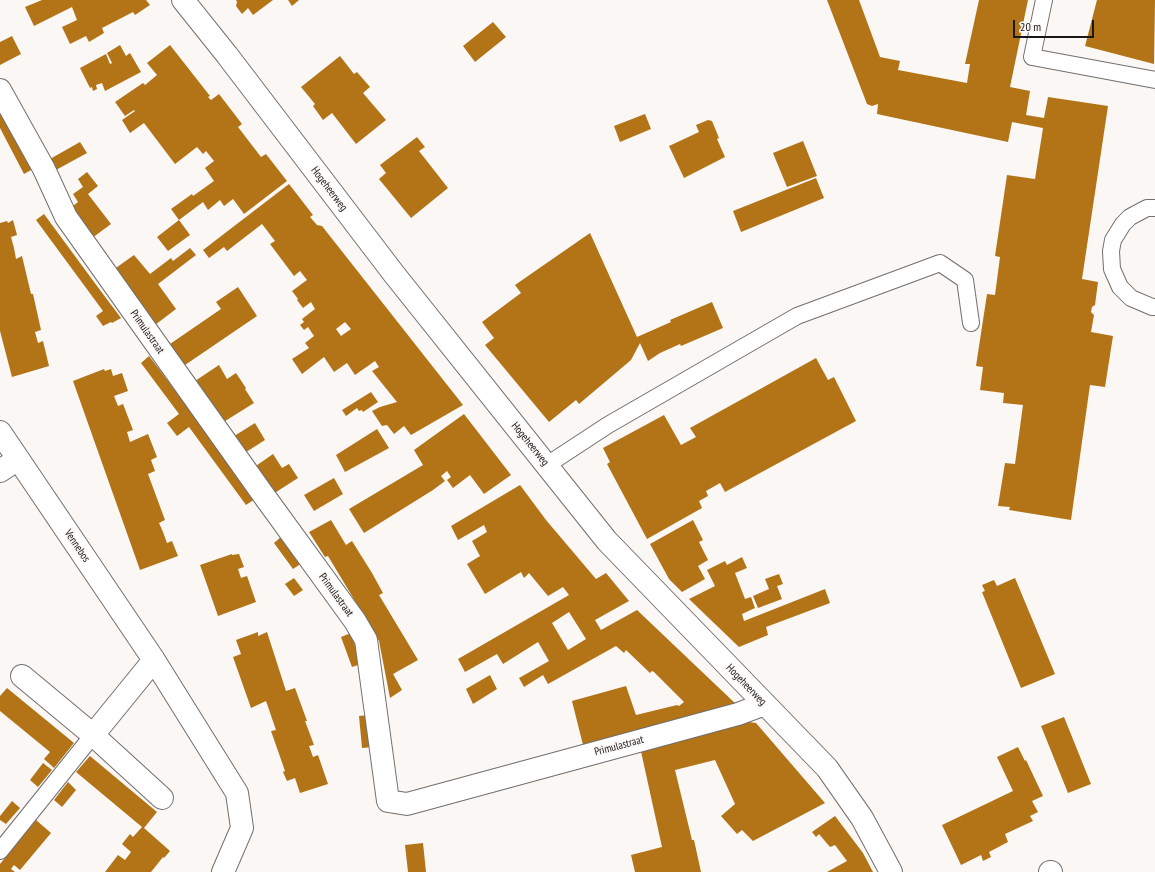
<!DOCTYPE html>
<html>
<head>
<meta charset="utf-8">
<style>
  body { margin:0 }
  #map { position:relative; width:1155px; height:872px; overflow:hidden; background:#faf7f5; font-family:"PT Sans Narrow",sans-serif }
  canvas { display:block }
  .scale { position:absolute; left:1013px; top:20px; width:81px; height:18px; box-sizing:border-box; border:2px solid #191817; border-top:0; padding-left:5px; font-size:12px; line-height:14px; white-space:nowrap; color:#191817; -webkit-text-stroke:3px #faf7f5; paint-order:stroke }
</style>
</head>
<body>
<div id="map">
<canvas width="1155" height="872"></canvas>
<div class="scale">20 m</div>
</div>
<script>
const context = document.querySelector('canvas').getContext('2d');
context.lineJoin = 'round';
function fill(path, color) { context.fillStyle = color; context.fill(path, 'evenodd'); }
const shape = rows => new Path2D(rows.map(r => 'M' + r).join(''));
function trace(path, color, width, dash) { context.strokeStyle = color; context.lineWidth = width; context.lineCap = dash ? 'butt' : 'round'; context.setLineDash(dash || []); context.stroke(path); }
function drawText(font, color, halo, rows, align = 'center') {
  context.font = font + ' "PT Sans Narrow",sans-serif'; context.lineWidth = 3; context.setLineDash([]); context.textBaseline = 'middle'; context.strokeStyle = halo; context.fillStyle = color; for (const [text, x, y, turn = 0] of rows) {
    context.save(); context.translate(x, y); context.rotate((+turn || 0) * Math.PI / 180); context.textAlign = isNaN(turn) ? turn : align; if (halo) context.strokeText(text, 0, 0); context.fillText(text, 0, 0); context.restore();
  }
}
const building = shape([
  [42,0,146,0,150,5,135,15,133,12,102,28,104,33,89,42,86,36,70,44,62,27,77,20,72,7,34,26,25,7],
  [236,0,273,0,253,15,248,8,242,14,236,6,237,2],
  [288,0,299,0,292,6],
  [827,0,859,0,880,57,900,61,898,70,967,83,970,64,965,64,979,0,1028,0,1010,87,1030,91,1026,115,1044,118,1048,97,1108,106,1082,279,1098,282,1095,305,1092,307,1091,312,1094,315,1091,332,1113,336,1105,387,1090,385,1071,520,1009,510,1010,507,998,506,1005,463,1015,464,1023,405,1003,403,1004,393,980,390,983,367,976,366,987,294,995,295,1000,257,995,256,1007,175,1035,179,1043,128,1012,122,1008,142,877,114,878,104,872,106,867,104],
  [1097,0,1155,0,1154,64,1085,46],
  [493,22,506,37,475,62,463,46],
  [12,36,21,54,0,65,0,42],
  [120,45,126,56,130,53,141,72,105,91,102,83,96,85,97,89,93,91,92,87,90,88,80,68,106,54,110,64,112,63,107,53],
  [170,45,210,96,208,97,211,100,219,94,242,124,238,127,261,157,266,154,287,181,244,214,233,199,224,206,220,200,208,210,203,202,179,220,190,235,168,251,157,237,179,220,171,209,192,194,193,196,214,181,205,168,214,161,206,151,203,154,197,147,175,164,144,123,130,133,122,120,135,111,134,110,125,116,115,102,143,83,145,85,157,75,147,63],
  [340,56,354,74,357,72,370,87,363,93,386,120,356,144,332,113,323,120,313,106,315,104,301,87],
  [0,106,33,169,24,174,0,128],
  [645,114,651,129,620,142,614,126],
  [708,120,712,121,719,138,717,139,725,157,684,178,669,146,699,132,696,125],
  [417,137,425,147,419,151,448,188,411,218,379,179,386,173,380,165],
  [803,141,817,176,787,187,773,153],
  [80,142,87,153,56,170,50,159],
  [87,172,98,186,88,194,111,224,88,241,70,208,78,202,73,194,83,187,78,179],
  [816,178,824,198,741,232,733,211],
  [289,184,313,215,310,217,317,225,322,226,463,405,411,435,404,426,394,434,387,425,382,426,372,411,380,407,397,402,372,371,379,367,375,361,355,375,347,363,334,372,324,357,302,374,292,359,309,348,305,343,314,336,308,327,304,330,300,325,304,322,302,319,315,309,311,302,303,308,297,300,298,299,292,291,307,280,300,271,294,276,270,244,275,241,262,224,227,251,224,247,209,258,203,250],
  [345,322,351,329,341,336,336,329],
  [44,214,97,286,121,318,112,323,111,322,103,326,96,316,103,311,36,220],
  [13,220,17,235,11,237,14,248,16,259,22,256,31,294,33,294,41,330,35,332,38,343,43,341,49,366,12,377,0,331,0,223,7,221,8,223],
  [590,233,637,337,671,322,670,320,712,302,723,328,681,346,680,344,660,353,648,361,640,343,631,360,579,404,576,400,549,422,485,345,494,338,482,322,521,293,515,285],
  [190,248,196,255,158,284,176,309,155,325,113,270,134,255,150,274,171,258,173,261],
  [238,287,257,316,185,365,170,344,221,309,216,302],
  [149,356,159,369,255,499,246,505,189,427,177,436,167,423,179,414,141,363],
  [816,358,828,380,834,377,856,421,725,492,720,483,706,491,708,496,699,501,702,508,647,539,607,464,610,462,603,448,664,415,681,445,696,437,690,428],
  [219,365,227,379,236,373,246,388,245,389,254,403,222,423,195,381],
  [104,369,105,371,111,369,113,376,122,373,128,391,114,396,118,406,123,404,133,430,127,432,130,442,148,434,157,457,151,460,155,471,148,474,165,520,159,523,163,532,167,543,172,541,178,556,140,570,73,381],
  [371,392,378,402,363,412,362,410,359,411,357,408,346,416,342,410],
  [464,414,511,475,484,494,470,475,453,488,447,480,451,477,447,471,441,476,445,481,433,490,364,533,349,509,423,465,414,450],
  [255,423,265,440,243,454,231,438],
  [377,429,389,448,345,472,336,455],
  [273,454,282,468,289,464,298,478,273,494,253,468],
  [334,478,343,494,314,511,304,495],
  [520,485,546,520,596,579,606,573,629,601,595,620,601,630,637,610,738,706,584,749,572,701,626,686,636,715,677,705,679,706,684,702,654,672,652,671,650,673,626,650,624,653,616,646,548,684,543,675,524,687,519,678,549,661,538,642,503,664,497,654,465,672,458,659,569,595,563,587,548,596,529,573,524,578,521,572,485,594,467,564,480,556,472,541,487,532,484,525,458,540,451,526],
  [569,612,586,639,568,650,552,623],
  [331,520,346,545,352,541,372,573,383,593,379,595,418,660,393,674,402,690,390,698,379,641,328,556,325,557,309,532],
  [693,520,703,540,699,542,708,560,698,566,705,579,682,592,669,579,650,544],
  [282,536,302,563,293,569,274,543],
  [232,554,232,555,239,554,244,567,238,569,241,578,247,576,256,602,218,616,200,565],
  [742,557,747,568,735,573,745,599,751,597,755,608,742,614,744,621,825,589,830,603,766,627,768,635,739,647,689,599,715,586,707,570,725,561,727,565],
  [779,574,783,584,777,586,782,599,758,608,753,596,769,589,765,579],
  [294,578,303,590,294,596,285,584],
  [1015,578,1055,674,1021,688,982,592,985,591,982,585,994,580,997,586],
  [258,632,258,636,267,632,286,691,295,688,307,721,305,721,314,745,309,746,313,757,318,755,328,784,300,793,295,778,287,781,283,772,285,771,271,731,276,730,266,701,251,708,233,657,241,654,236,640],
  [351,633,361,664,352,667,341,637],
  [490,675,497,689,473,704,466,689],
  [7,688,74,743,54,768,44,759,50,752,0,711,0,696],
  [369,715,373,747,362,748,359,716],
  [1064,717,1091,784,1068,793,1041,726],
  [749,722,756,723,825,803,753,841,742,830,737,834,721,816,735,804,715,760,675,770,692,840,694,840,701,872,635,872,631,855,662,847,640,747],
  [1018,747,1025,761,1026,760,1043,796,1032,801,1038,812,1030,816,1033,821,1005,834,1008,842,989,852,991,857,983,861,981,855,961,865,942,825,1013,791,997,757],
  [90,756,157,812,144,828,170,851,164,858,163,857,151,872,105,872,118,855,125,860,131,852,122,844,130,834,133,837,142,827,76,772],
  [43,763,52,770,38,787,30,780],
  [68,782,76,790,62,807,54,800],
  [12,801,20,808,6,824,0,820,0,816],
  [835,816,863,853,873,872,827,872,847,861,835,845,830,847,819,834,816,837,812,832],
  [36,820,51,833,20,870,14,865,11,869,15,872,0,872,0,864],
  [423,843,426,872,408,872,405,845]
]);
const lane = shape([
  [1044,0,1032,57,1155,80],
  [1155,208,1147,208,1130,217,1123,224,1113,240,1111,251,1112,269,1120,287,1131,298,1152,307,1155,307],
  [547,465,608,425,797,316,940,263,965,280,971,323],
  [0,851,93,735]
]);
const street = shape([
  [183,0,227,55,394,274,607,541,827,768,862,818,891,872],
  [0,90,44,169,66,217,262,493,355,621,366,640,388,801,407,804,738,714,765,704],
  [0,432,154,660,237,793,242,828,223,872],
  [0,471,18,459],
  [154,660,93,735,162,798],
  [22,676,93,735],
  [1050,872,1051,872]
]);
const streetNames = [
  ["Hogeheerweg",329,189,53],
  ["Primulastraat",147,332,55],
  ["Hogeheerweg",530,444,51],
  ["Vennebos",77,546,56],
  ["Primulastraat",336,595,54],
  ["Hogeheerweg",746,685,46],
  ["Primulastraat",619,746,-15]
];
fill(building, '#b27417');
trace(lane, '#726f6d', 18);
trace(street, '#726f6d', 24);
trace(lane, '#fff', 16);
trace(street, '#fff', 22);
drawText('11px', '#191817', '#faf7f5', streetNames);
</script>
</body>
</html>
